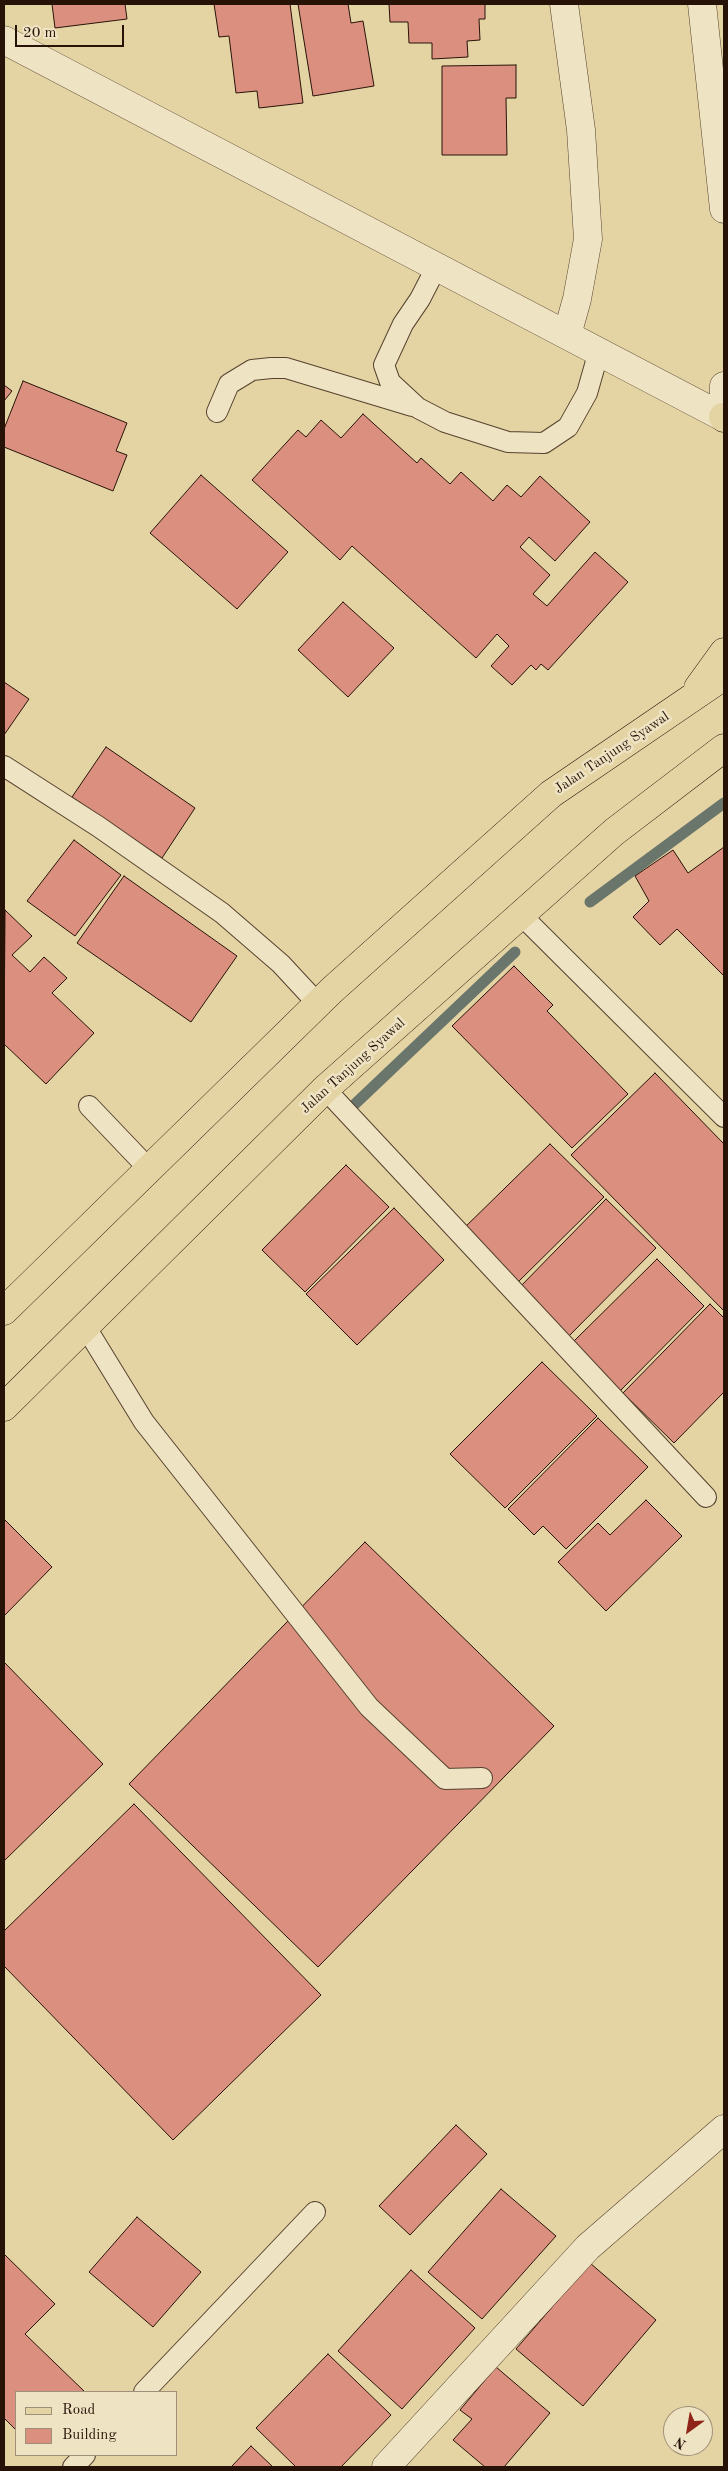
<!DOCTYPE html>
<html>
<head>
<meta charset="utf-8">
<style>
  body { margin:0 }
  #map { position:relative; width:728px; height:2471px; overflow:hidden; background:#e5d4a3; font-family:"Old Standard TT",serif }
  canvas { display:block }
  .frame { position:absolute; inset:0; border:5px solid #271208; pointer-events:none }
  .legend { position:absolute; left:15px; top:2391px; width:162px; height:65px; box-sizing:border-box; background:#eee3c3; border:1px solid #9e8f78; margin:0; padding:6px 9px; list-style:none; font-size:15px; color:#271208 }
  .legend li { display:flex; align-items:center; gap:10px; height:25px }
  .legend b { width:25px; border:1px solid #9e8f78 }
  .north { position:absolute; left:663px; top:2406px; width:50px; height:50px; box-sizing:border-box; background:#eee3c3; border:1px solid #9e8f78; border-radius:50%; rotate:212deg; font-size:14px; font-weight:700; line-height:20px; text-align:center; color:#271208 }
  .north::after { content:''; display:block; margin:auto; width:18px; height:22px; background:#8f2418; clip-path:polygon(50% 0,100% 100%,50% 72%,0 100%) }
  .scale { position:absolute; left:15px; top:25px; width:109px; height:22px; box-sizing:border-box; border:2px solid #271208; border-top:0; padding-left:6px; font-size:15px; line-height:18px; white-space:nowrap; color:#271208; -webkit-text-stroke:4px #eee3c3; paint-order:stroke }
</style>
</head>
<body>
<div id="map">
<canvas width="728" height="2471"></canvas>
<div class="frame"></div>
<ul class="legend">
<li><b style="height:6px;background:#e5d4a3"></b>Road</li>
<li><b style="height:14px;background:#db907f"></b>Building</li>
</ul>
<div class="north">N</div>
<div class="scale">20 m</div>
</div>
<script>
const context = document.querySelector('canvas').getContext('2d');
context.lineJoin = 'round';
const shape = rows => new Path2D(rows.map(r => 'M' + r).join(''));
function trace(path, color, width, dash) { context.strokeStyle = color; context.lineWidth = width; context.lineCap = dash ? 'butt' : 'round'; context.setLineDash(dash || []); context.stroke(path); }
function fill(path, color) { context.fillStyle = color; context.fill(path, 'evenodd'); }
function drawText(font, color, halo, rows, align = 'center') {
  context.font = font + ' "Old Standard TT",serif'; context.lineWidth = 5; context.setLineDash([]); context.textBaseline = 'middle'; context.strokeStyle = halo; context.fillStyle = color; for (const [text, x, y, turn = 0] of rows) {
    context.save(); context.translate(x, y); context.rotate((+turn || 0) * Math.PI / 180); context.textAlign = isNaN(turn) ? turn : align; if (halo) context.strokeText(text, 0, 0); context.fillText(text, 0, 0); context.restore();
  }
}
const stream = shape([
  [590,902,724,803],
  [355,1104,515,952]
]);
const building = shape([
  [52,4,125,4,127,19,55,28,52,4],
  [214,4,290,4,303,103,259,108,257,91,236,93,229,36,219,37,214,4],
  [298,4,348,4,351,23,363,21,374,86,313,96,298,4],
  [389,4,485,4,485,19,479,19,480,40,467,41,468,57,432,59,432,43,409,43,408,22,390,22,389,4],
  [516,65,516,98,506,98,507,155,442,155,442,66,516,65],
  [23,381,127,423,116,451,127,455,113,491,4,447,4,429,23,381],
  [4,385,12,391,4,401,4,385],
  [363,414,417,463,421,458,450,484,461,472,493,501,507,485,521,497,540,476,590,522,555,561,529,537,520,547,550,575,533,594,547,606,595,552,628,582,548,670,541,664,536,670,531,665,512,685,491,666,509,646,497,634,476,658,352,546,340,560,252,480,298,430,306,437,321,420,341,438,363,414],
  [201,475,288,552,237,609,150,533,201,475],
  [343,602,394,648,348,697,298,650,343,602],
  [4,682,29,699,4,735,4,682],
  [106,747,195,808,162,858,72,797,106,747],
  [74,840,121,875,75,936,27,901,74,840],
  [724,847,724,976,677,929,660,945,633,917,649,901,635,876,673,850,688,873,724,847],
  [124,876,237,956,191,1022,77,943,124,876],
  [5,910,32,936,12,955,30,972,44,957,67,978,52,993,94,1033,46,1084,4,1044,5,910],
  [514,966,553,1005,547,1011,628,1094,572,1148,452,1026,514,966],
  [655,1073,724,1144,724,1311,571,1155,655,1073],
  [550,1144,604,1197,513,1287,459,1233,550,1144],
  [346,1165,389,1207,305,1292,262,1250,346,1165],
  [606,1199,656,1248,567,1338,517,1290,606,1199],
  [394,1208,444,1260,357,1345,306,1294,394,1208],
  [657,1259,704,1306,620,1391,572,1343,657,1259],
  [710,1304,724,1318,724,1392,674,1443,623,1393,710,1304],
  [542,1362,597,1416,505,1508,450,1454,542,1362],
  [598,1418,648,1467,566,1549,543,1526,534,1535,508,1509,598,1418],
  [646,1500,682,1536,606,1611,558,1562,598,1523,610,1535,646,1500],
  [4,1519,52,1567,4,1616,4,1519],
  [365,1542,554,1726,318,1967,129,1784,365,1542],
  [4,1662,103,1764,4,1861,4,1662],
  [134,1804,321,1995,173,2140,4,1966,4,1931,134,1804],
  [456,2125,487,2154,410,2235,379,2206,456,2125],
  [501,2189,556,2236,482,2319,428,2272,501,2189],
  [137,2217,201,2272,153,2327,89,2272,137,2217],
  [4,2254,55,2304,25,2334,85,2392,16,2392,16,2430,4,2418,4,2254],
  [590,2263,656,2320,583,2406,516,2349,590,2263],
  [411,2270,475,2328,402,2409,338,2351,411,2270],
  [328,2354,391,2415,341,2467,296,2467,256,2428,328,2354],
  [496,2367,550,2413,504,2467,485,2467,453,2440,472,2419,460,2410,496,2367],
  [251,2446,273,2467,231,2467,251,2446]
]);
const lane = shape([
  [437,266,420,299,403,324,384,365,390,382,418,408,445,422,508,442,544,443,568,427,587,393,599,351],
  [217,412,229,384,252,370,271,368,286,368,412,406],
  [4,766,99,827,222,913,281,964,318,1004],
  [521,915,724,1117],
  [325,1089,706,1497],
  [89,1106,149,1169],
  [85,1326,144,1422,369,1707,445,1779,482,1778],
  [144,2392,315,2212],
  [73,2467,85,2455]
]);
const street = shape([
  [564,4,581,130,588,239,577,299,567,335],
  [702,4,724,209],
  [4,40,723,417,724,386],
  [386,2467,588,2247,724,2129]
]);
const primary = shape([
  [723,417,724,418],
  [698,688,724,652],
  [4,1311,332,990,551,794,724,676],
  [4,1407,325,1089,614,832,724,748]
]);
const streetNames = [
  ["Jalan Tanjung Syawal",612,753,-34],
  ["Jalan Tanjung Syawal",353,1066,-42]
];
trace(stream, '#6a756b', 11);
fill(building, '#db907f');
trace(building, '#271208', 1);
trace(lane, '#56422f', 22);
trace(street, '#56422f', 29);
trace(primary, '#271208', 29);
trace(lane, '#eee3c3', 20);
trace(street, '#eee3c3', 28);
trace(primary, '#e5d4a3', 28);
drawText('14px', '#271208', '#eee3c3', streetNames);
</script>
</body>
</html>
